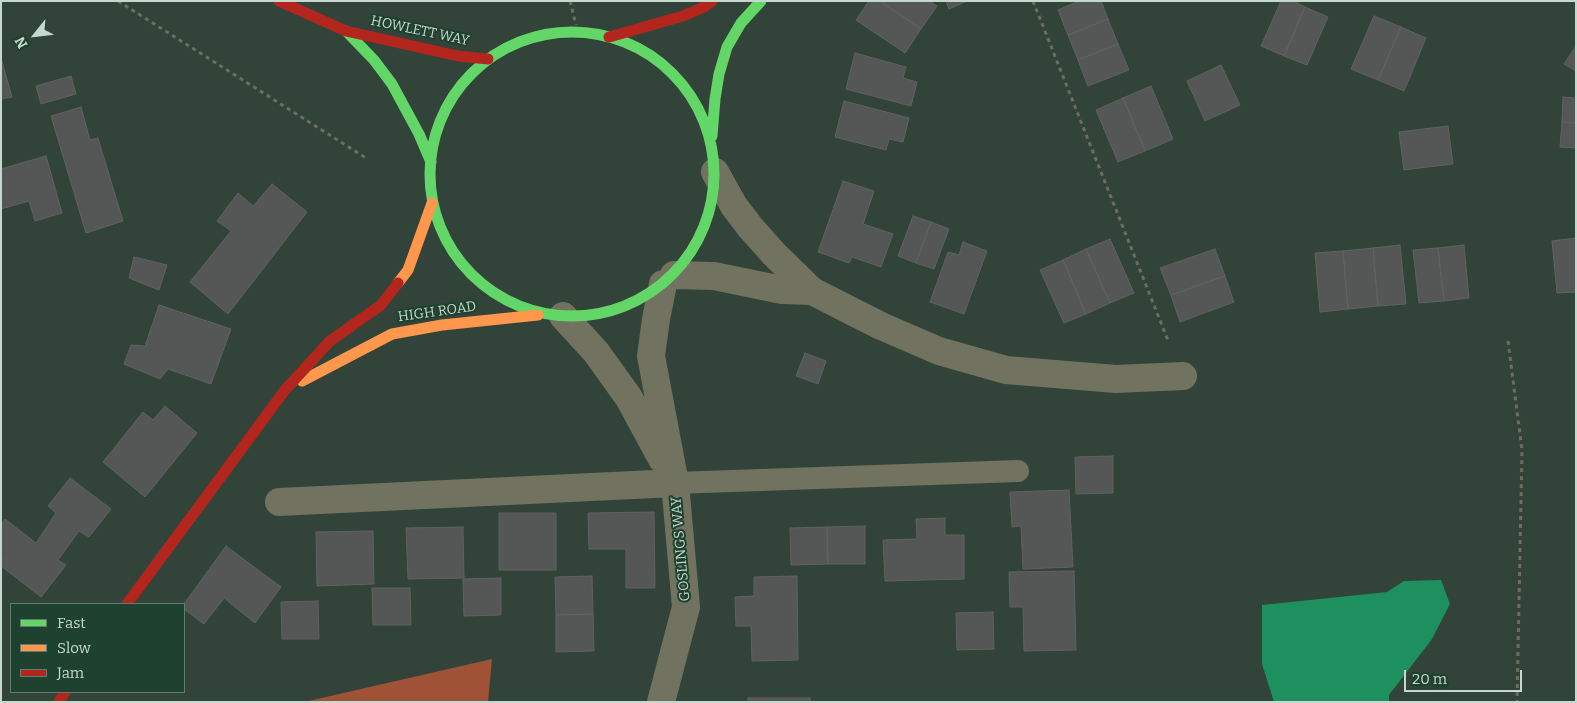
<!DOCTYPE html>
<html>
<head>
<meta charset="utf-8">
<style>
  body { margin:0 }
  #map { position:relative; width:1577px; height:703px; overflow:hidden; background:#32433a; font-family:Bitter,serif }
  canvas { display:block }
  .frame { position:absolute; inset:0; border:2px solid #c5d8cd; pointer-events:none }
  .legend { position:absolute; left:10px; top:603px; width:175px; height:90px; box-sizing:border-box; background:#1f412f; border:1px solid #617d6e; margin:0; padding:6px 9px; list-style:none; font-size:15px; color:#c5d8cd }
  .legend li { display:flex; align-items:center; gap:10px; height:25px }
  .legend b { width:25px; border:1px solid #617d6e }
  .north { position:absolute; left:10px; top:10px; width:50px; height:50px; -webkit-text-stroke:4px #1f412f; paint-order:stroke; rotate:241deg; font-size:14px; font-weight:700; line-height:20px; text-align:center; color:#c5d8cd }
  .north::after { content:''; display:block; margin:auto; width:18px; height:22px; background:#c5d8cd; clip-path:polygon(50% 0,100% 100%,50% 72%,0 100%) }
  .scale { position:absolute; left:1404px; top:670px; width:118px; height:22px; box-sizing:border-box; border:2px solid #c5d8cd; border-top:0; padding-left:6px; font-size:15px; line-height:18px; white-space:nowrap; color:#c5d8cd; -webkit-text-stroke:4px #1f412f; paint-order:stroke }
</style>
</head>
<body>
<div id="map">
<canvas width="1577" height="703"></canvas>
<div class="frame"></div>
<ul class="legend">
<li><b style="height:6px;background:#63d668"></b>Fast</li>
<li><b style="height:6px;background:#ff974d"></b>Slow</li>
<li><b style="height:6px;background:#b3261e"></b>Jam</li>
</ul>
<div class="north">N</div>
<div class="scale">20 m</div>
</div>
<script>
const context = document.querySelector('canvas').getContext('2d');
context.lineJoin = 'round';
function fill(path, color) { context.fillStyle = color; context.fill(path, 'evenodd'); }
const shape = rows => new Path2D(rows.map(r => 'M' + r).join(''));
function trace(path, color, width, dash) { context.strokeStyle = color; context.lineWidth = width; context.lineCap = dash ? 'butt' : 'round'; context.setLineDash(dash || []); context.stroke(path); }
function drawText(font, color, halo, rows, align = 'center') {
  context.font = font + ' Bitter,serif'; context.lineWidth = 4; context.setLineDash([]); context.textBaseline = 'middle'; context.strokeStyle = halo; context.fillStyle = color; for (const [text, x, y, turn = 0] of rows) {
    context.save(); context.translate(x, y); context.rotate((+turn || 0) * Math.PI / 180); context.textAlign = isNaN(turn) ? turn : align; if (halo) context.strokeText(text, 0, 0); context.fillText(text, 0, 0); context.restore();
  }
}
const forest = shape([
  [492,659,488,702,304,702]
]);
const water = shape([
  [1441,580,1450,604,1432,639,1389,695,1389,702,1274,702,1262,664,1262,605,1387,592,1404,581]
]);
const building = shape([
  [869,1,880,1,921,29,905,53,856,20,869,1],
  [880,1,929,1,937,6,921,29,880,1],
  [946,1,967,1,949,9,946,1],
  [1079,1,1101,1,1108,19,1068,35,1058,10,1079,1],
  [1281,1,1293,1,1305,7,1284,56,1261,46,1281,1],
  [1305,7,1328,17,1307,65,1284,56,1305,7],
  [1374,16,1401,27,1378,80,1351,69,1374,16],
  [1108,19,1118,44,1078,60,1068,35,1108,19],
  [1401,27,1426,38,1404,91,1378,80,1401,27],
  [1118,44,1129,70,1088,86,1078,60,1118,44],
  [1576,46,1576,71,1564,64,1576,46],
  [855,53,906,67,903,78,917,82,911,106,846,89,855,53],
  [1,58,12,97,1,99,1,58],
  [1221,65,1240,105,1205,121,1187,81,1221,65],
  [71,76,76,94,41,104,36,86,71,76],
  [1151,86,1173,139,1145,151,1123,98,1151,86],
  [1563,97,1576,98,1576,123,1562,122,1563,97],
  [1123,98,1145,151,1118,162,1096,110,1123,98],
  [844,101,909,118,903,142,889,139,886,150,835,137,844,101],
  [81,107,90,140,98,138,123,221,86,233,51,116,81,107],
  [1562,122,1576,123,1576,148,1560,147,1562,122],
  [1448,126,1453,164,1404,170,1399,132,1448,126],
  [46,156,62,213,35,221,29,201,1,209,1,169,46,156],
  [843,181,874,191,863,224,893,234,881,267,852,257,849,263,818,252,843,181],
  [272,184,307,212,228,314,190,282,231,231,217,221,238,193,253,206,272,184],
  [913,216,931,222,916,263,898,256,913,216],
  [931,222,949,229,934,269,916,263,931,222],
  [1576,238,1576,292,1557,293,1552,241,1576,238],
  [1110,239,1134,293,1110,303,1086,249,1110,239],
  [963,242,987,251,964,314,930,302,948,252,959,255,963,242],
  [1400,245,1406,304,1378,306,1373,248,1400,245],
  [1464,245,1469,298,1444,301,1438,248,1464,245],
  [1373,248,1378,306,1348,309,1343,251,1373,248],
  [1438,248,1444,301,1419,303,1413,250,1438,248],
  [1086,249,1110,303,1086,314,1063,260,1086,249],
  [1215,249,1225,276,1171,295,1160,268,1215,249],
  [1343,251,1348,309,1320,312,1315,253,1343,251],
  [134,257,167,265,159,290,129,278,134,257],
  [1063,260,1086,314,1064,323,1040,270,1063,260],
  [1225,276,1234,302,1180,322,1171,295,1225,276],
  [159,305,231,329,211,384,168,369,160,379,124,364,131,345,145,346,159,305],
  [805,353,826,361,818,384,796,376,805,353],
  [165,406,197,433,145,497,103,462,143,412,153,420,165,406],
  [1113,456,1113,493,1076,494,1075,457,1113,456],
  [70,478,111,509,89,537,79,531,58,560,66,565,41,597,1,566,1,562,3,559,1,557,1,524,5,519,36,543,56,513,48,506,70,478],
  [1069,490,1073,567,1023,569,1021,526,1012,527,1010,492,1069,490],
  [654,512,655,588,626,588,626,549,589,549,588,513,654,512],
  [499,513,556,513,556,570,499,570,499,513],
  [945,518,945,535,964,535,964,579,885,581,883,540,917,539,916,519,945,518],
  [865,526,865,564,828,564,827,527,865,526],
  [463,527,464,578,408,579,406,528,463,527],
  [827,527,828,564,791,565,790,528,827,527],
  [373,531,374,584,317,586,316,532,373,531],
  [226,546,281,587,255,623,224,598,204,624,184,609,184,604,226,546],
  [1074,571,1076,650,1024,651,1023,607,1010,607,1009,572,1074,571],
  [592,576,593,614,556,615,555,577,592,576],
  [797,576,798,660,752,661,751,626,736,626,735,597,754,596,754,577,797,576],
  [501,578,501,615,464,616,463,579,501,578],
  [372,588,410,588,411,625,373,625,372,588],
  [318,601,319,639,282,639,281,602,318,601],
  [993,612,994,649,957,650,956,613,993,612],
  [593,614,594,651,556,652,556,615,593,614],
  [748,698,810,698,810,702,748,702,748,698]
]);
const path = shape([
  [118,1,366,158],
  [570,1,576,25],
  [1033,1,1169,343],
  [1508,341,1522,450,1517,702]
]);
const lane = shape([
  [675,483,1018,471]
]);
const street = shape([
  [715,172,734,206,750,227,774,254,812,291,881,326,939,351,1006,370,1116,379,1183,376],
  [674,275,714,276,782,290,812,291],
  [563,316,596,352,629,398,662,459],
  [279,502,675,483],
  [661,702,686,607,675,483,651,356,656,319,663,284]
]);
const fast = shape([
  [346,31,374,60,392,84,419,134,431,162],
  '430 174a142 142 0 1 1 284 0a142 142 0 1 1-284 0Z',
  [712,136,715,99,719,74,727,47,741,23,761,1]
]);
const slow = shape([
  [398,283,408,270,432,203],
  [302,381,392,334,442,325,538,315]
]);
const jam = shape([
  [279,1,346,31,458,56,488,59],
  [609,37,683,16,704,7,712,1],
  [127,604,285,390,330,341,381,305,398,283],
  [59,702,65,692]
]);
const streetNames = [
  ["HOWLETT WAY",420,31,12],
  ["HIGH ROAD",437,312,-8],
  ["GOSLINGS WAY",681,549,-95]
];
fill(forest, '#9f5235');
fill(water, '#1e8f5f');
fill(building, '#545755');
trace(building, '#5f6262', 1);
trace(path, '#6b6e60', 3, [4, 4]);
trace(lane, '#71725f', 22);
trace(street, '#71725f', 28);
trace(fast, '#63d668', 11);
trace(slow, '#ff974d', 11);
trace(jam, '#b3261e', 11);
drawText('14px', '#c5d8cd', '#1f412f', streetNames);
</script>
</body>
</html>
